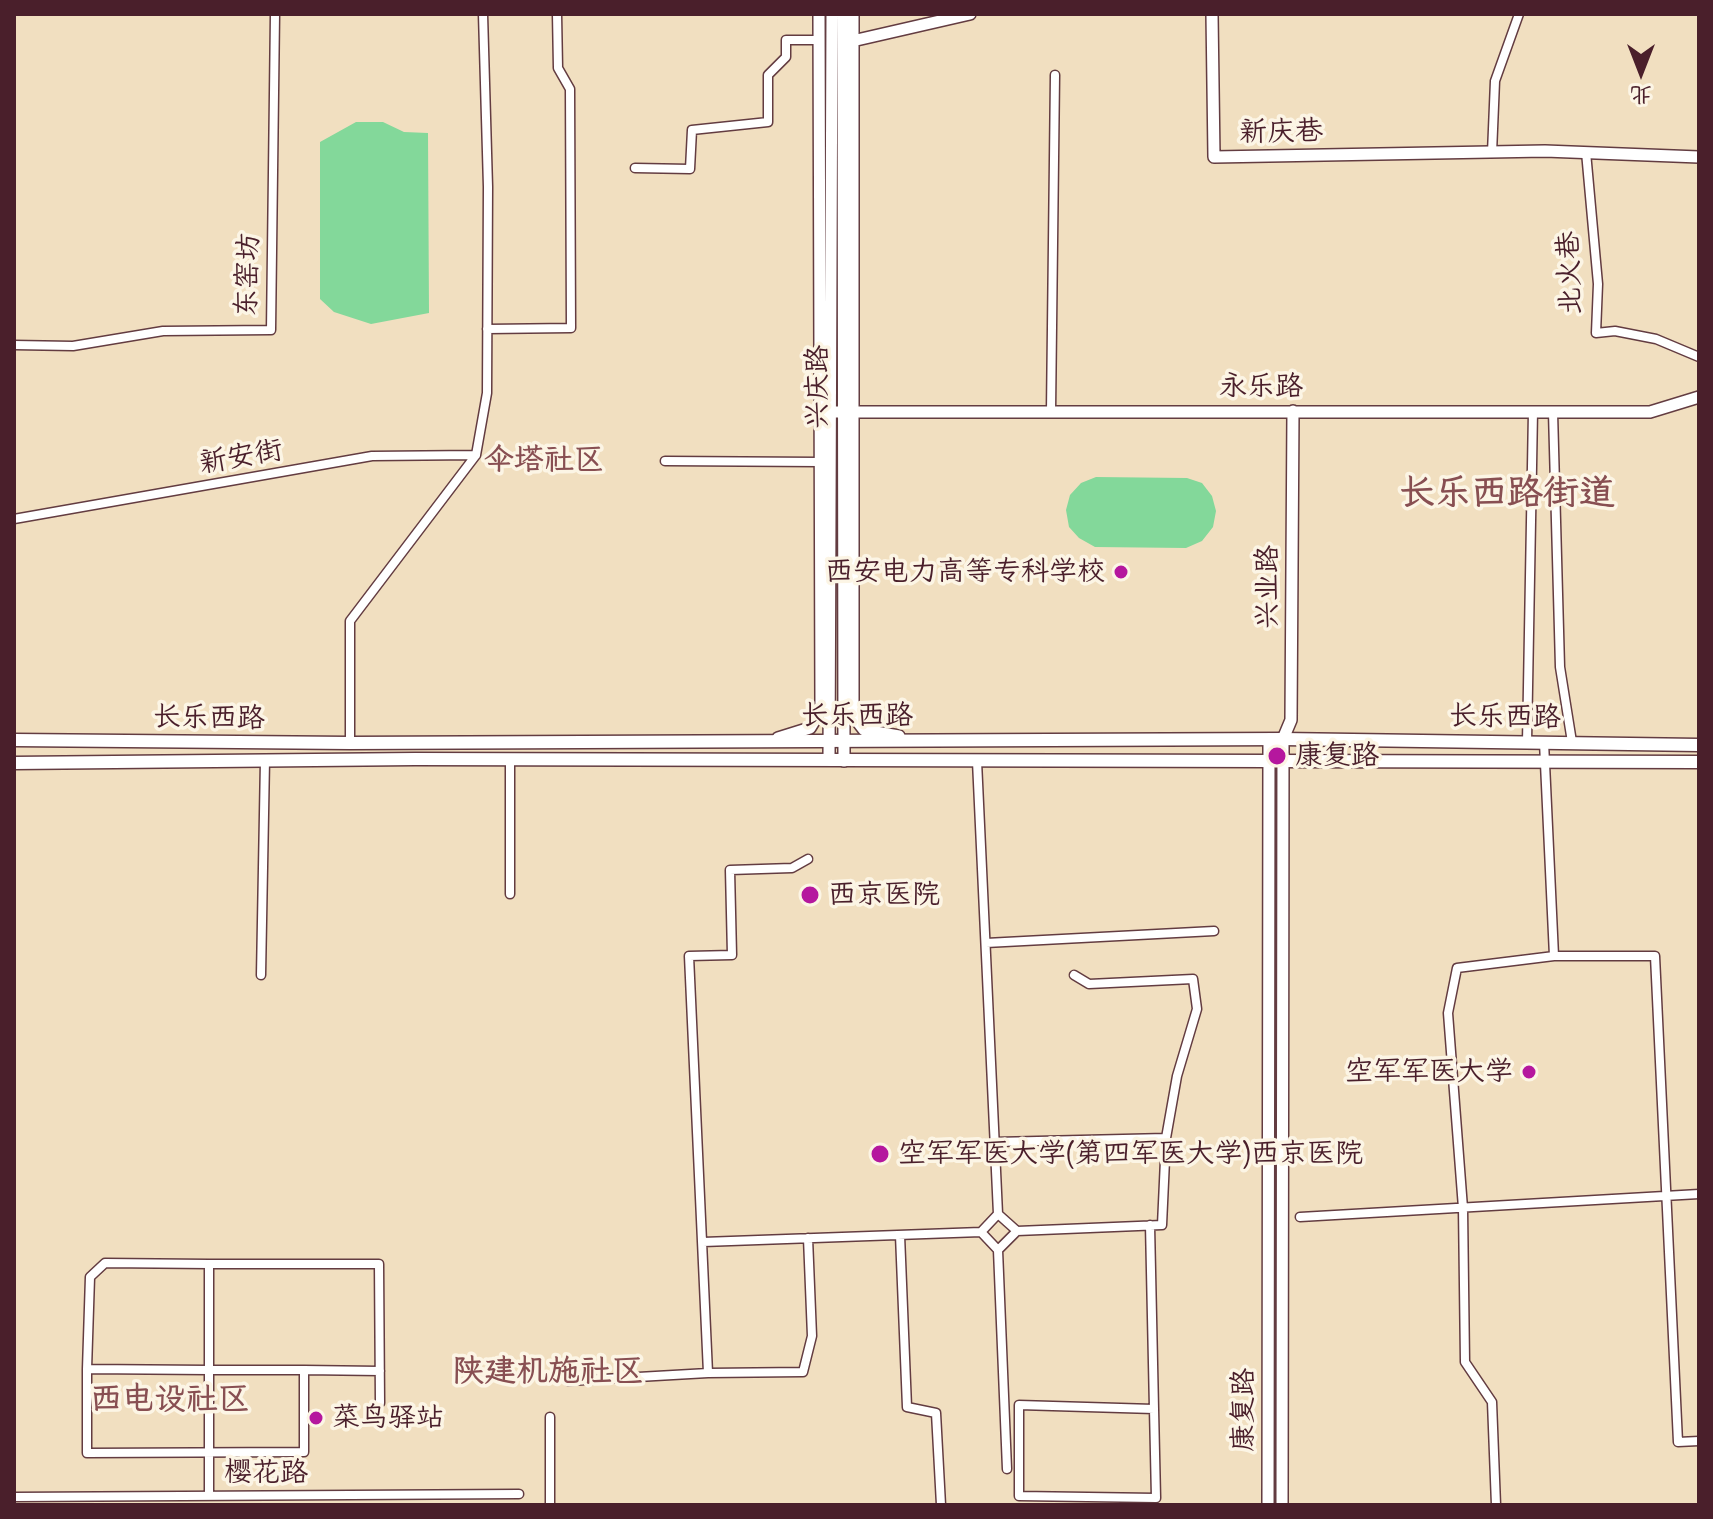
<!DOCTYPE html>
<html>
<head>
<meta charset="utf-8">
<style>
  body { margin:0 }
  #map { position:relative; width:1713px; height:1519px; overflow:hidden; background:#f1dfc0; font-family:Delius,"LXGW WenKai TC",sans-serif }
  canvas { display:block }
  .frame { position:absolute; inset:0; border:16px solid #4a1f2b; pointer-events:none }
  .north { position:absolute; left:1601px; top:32px; width:80px; height:80px; -webkit-text-stroke:6px #fcf5e5; paint-order:stroke; rotate:180deg; font-size:22px; font-weight:700; line-height:32px; text-align:center; color:#4a1f2b }
  .north::after { content:''; display:block; margin:auto; width:28px; height:36px; background:#4a1f2b; clip-path:polygon(50% 0,100% 100%,50% 72%,0 100%) }
</style>
</head>
<body>
<div id="map">
<canvas width="1713" height="1519"></canvas>
<div class="frame"></div>
<div class="north">北</div>
</div>
<script>
const context = document.querySelector('canvas').getContext('2d');
context.lineJoin = 'round';
function fill(path, color) { context.fillStyle = color; context.fill(path, 'evenodd'); }
const shape = rows => new Path2D(rows.map(r => 'M' + r).join(''));
function trace(path, color, width, dash) { context.strokeStyle = color; context.lineWidth = width; context.lineCap = dash ? 'butt' : 'round'; context.setLineDash(dash || []); context.stroke(path); }
function drawText(font, color, halo, rows, align = 'center') {
  context.font = font + ' Delius,"LXGW WenKai TC",sans-serif'; context.lineWidth = 7; context.setLineDash([]); context.textBaseline = 'middle'; context.strokeStyle = halo; context.fillStyle = color; for (const [text, x, y, turn = 0] of rows) {
    context.save(); context.translate(x, y); context.rotate((+turn || 0) * Math.PI / 180); context.textAlign = isNaN(turn) ? turn : align; if (halo) context.strokeText(text, 0, 0); context.fillText(text, 0, 0); context.restore();
  }
}
const green = shape([
  [356,122,383,122,404,132,428,133,429,313,371,324,334,312,320,299,320,142],
  [1096,477,1187,478,1202,483,1212,496,1216,511,1213,527,1202,541,1186,548,1095,547,1079,538,1069,527,1066,510,1070,495,1081,483]
]);
const street = shape([
  [1586,152,1598,284,1596,333,1615,331,1656,339,1699,357],
  [1492,153,1495,81,1519,14],
  [635,168,690,169,692,130,768,122,768,75,786,57,786,40,819,40],
  [487,329,571,328,570,89,558,68,557,14],
  [14,345,73,346,163,331,271,330,275,14],
  [1051,411,1055,75],
  [1553,412,1560,667,1572,742],
  [665,461,820,462],
  [14,519,372,456,476,455],
  [1527,742,1533,411],
  [1544,742,1554,956],
  [350,743,350,621,476,455,487,393,488,187,483,14],
  [510,759,510,894],
  [977,761,998,1214,1017,1231,998,1250,981,1232,998,1214],
  [986,943,1214,931],
  [261,975,265,760],
  [995,1142,1166,1138,1177,1076,1197,1009,1193,979,1089,984,1074,975],
  [1300,1217,1699,1194],
  [1150,1225,1154,1409,1156,1498,1019,1496,1019,1405,1154,1409],
  [1017,1231,1162,1225,1166,1138],
  [900,1235,907,1407,936,1413,941,1505],
  [703,1242,981,1232],
  [998,1250,1007,1469],
  [87,1369,90,1277,105,1263,209,1264],
  [304,1370,304,1452,87,1453,87,1369,209,1370,304,1370,380,1371],
  [708,1373,689,956,732,955,730,870,792,868,808,859],
  [568,1381,708,1373,803,1372,812,1336,808,1238],
  [550,1417,550,1505],
  [209,1496,209,1264,379,1264,380,1403],
  [14,1497,519,1494],
  [1496,1505,1492,1402,1465,1362,1463,1208,1448,1013,1457,968,1554,956,1655,956,1678,1442,1699,1441]
]);
const secondary = shape([
  [843,14,844,761],
  [853,14,853,706,854,717,864,730,899,736],
  [1212,14,1214,157,1545,151,1699,157],
  [848,42,970,14],
  [820,412,1650,412,1699,397],
  [778,738,810,728,821,710,819,14],
  [829,760,832,14],
  [1268,1505,1269,739],
  [1282,1505,1283,739,1291,720,1293,411]
]);
const primary = shape([
  [14,740,350,743,1283,739,1699,745],
  [14,763,415,759,1699,762]
]);
const markers = [
  [1121,572,8,"#b5179e"],
  [1277,756,10,"#b5179e"],
  [810,895,10,"#b5179e"],
  [1529,1072,8,"#b5179e"],
  [880,1154,10,"#b5179e"],
  [316,1418,8,"#b5179e"]
];
const streetNames = [
  ["新庆巷",1281,132,-1],
  ["北火巷",1570,273,-92],
  ["东窑坊",248,275,-88],
  ["兴庆路",818,387,-90],
  ["永乐路",1261,387],
  ["新安街",241,457,-10],
  ["兴业路",1268,587,-90],
  ["长乐西路",857,716],
  ["长乐西路",1505,717,1],
  ["长乐西路",209,718,1],
  ["康复路",1244,1410,-90],
  ["樱花路",266,1473]
];
const poiNames = [
  ["西安电力高等专科学校",1105,572,"right"],
  ["康复路",1295,756],
  ["西京医院",828,895],
  ["空军军医大学",1513,1072,"right"],
  ["空军军医大学(第四军医大学)西京医院",898,1154],
  ["菜鸟驿站",332,1418]
];
const neighbourhoodNames = [
  ["伞塔社区",544,460]
];
const quarterNames = [
  ["陕建机施社区",548,1372],
  ["西电设社区",170,1400]
];
const districtNames = [
  ["长乐西路街道",1507,494]
];
fill(green, '#83d89a');
trace(street, '#633c41', 11);
trace(secondary, '#633c41', 14);
trace(primary, '#633c41', 15);
trace(street, '#fff', 8);
trace(secondary, '#fff', 11);
trace(primary, '#fff', 12);
for (const [x, y, r, color] of markers) { const dot = new Path2D(); dot.arc(x, y, r, 0, 2 * Math.PI); context.fillStyle = color; context.fill(dot); trace(dot, '#fcf5e5', 3); }
drawText('28px', '#4a1f2b', '#fcf5e5', streetNames);
drawText('28px', '#4a1f2b', '#fcf5e5', poiNames, 'left');
drawText('bold 30px', '#884f52', '#fcf5e5', neighbourhoodNames);
drawText('bold 32px', '#884f52', '#fcf5e5', quarterNames);
drawText('bold 36px', '#884f52', '#fcf5e5', districtNames);
</script>
</body>
</html>
